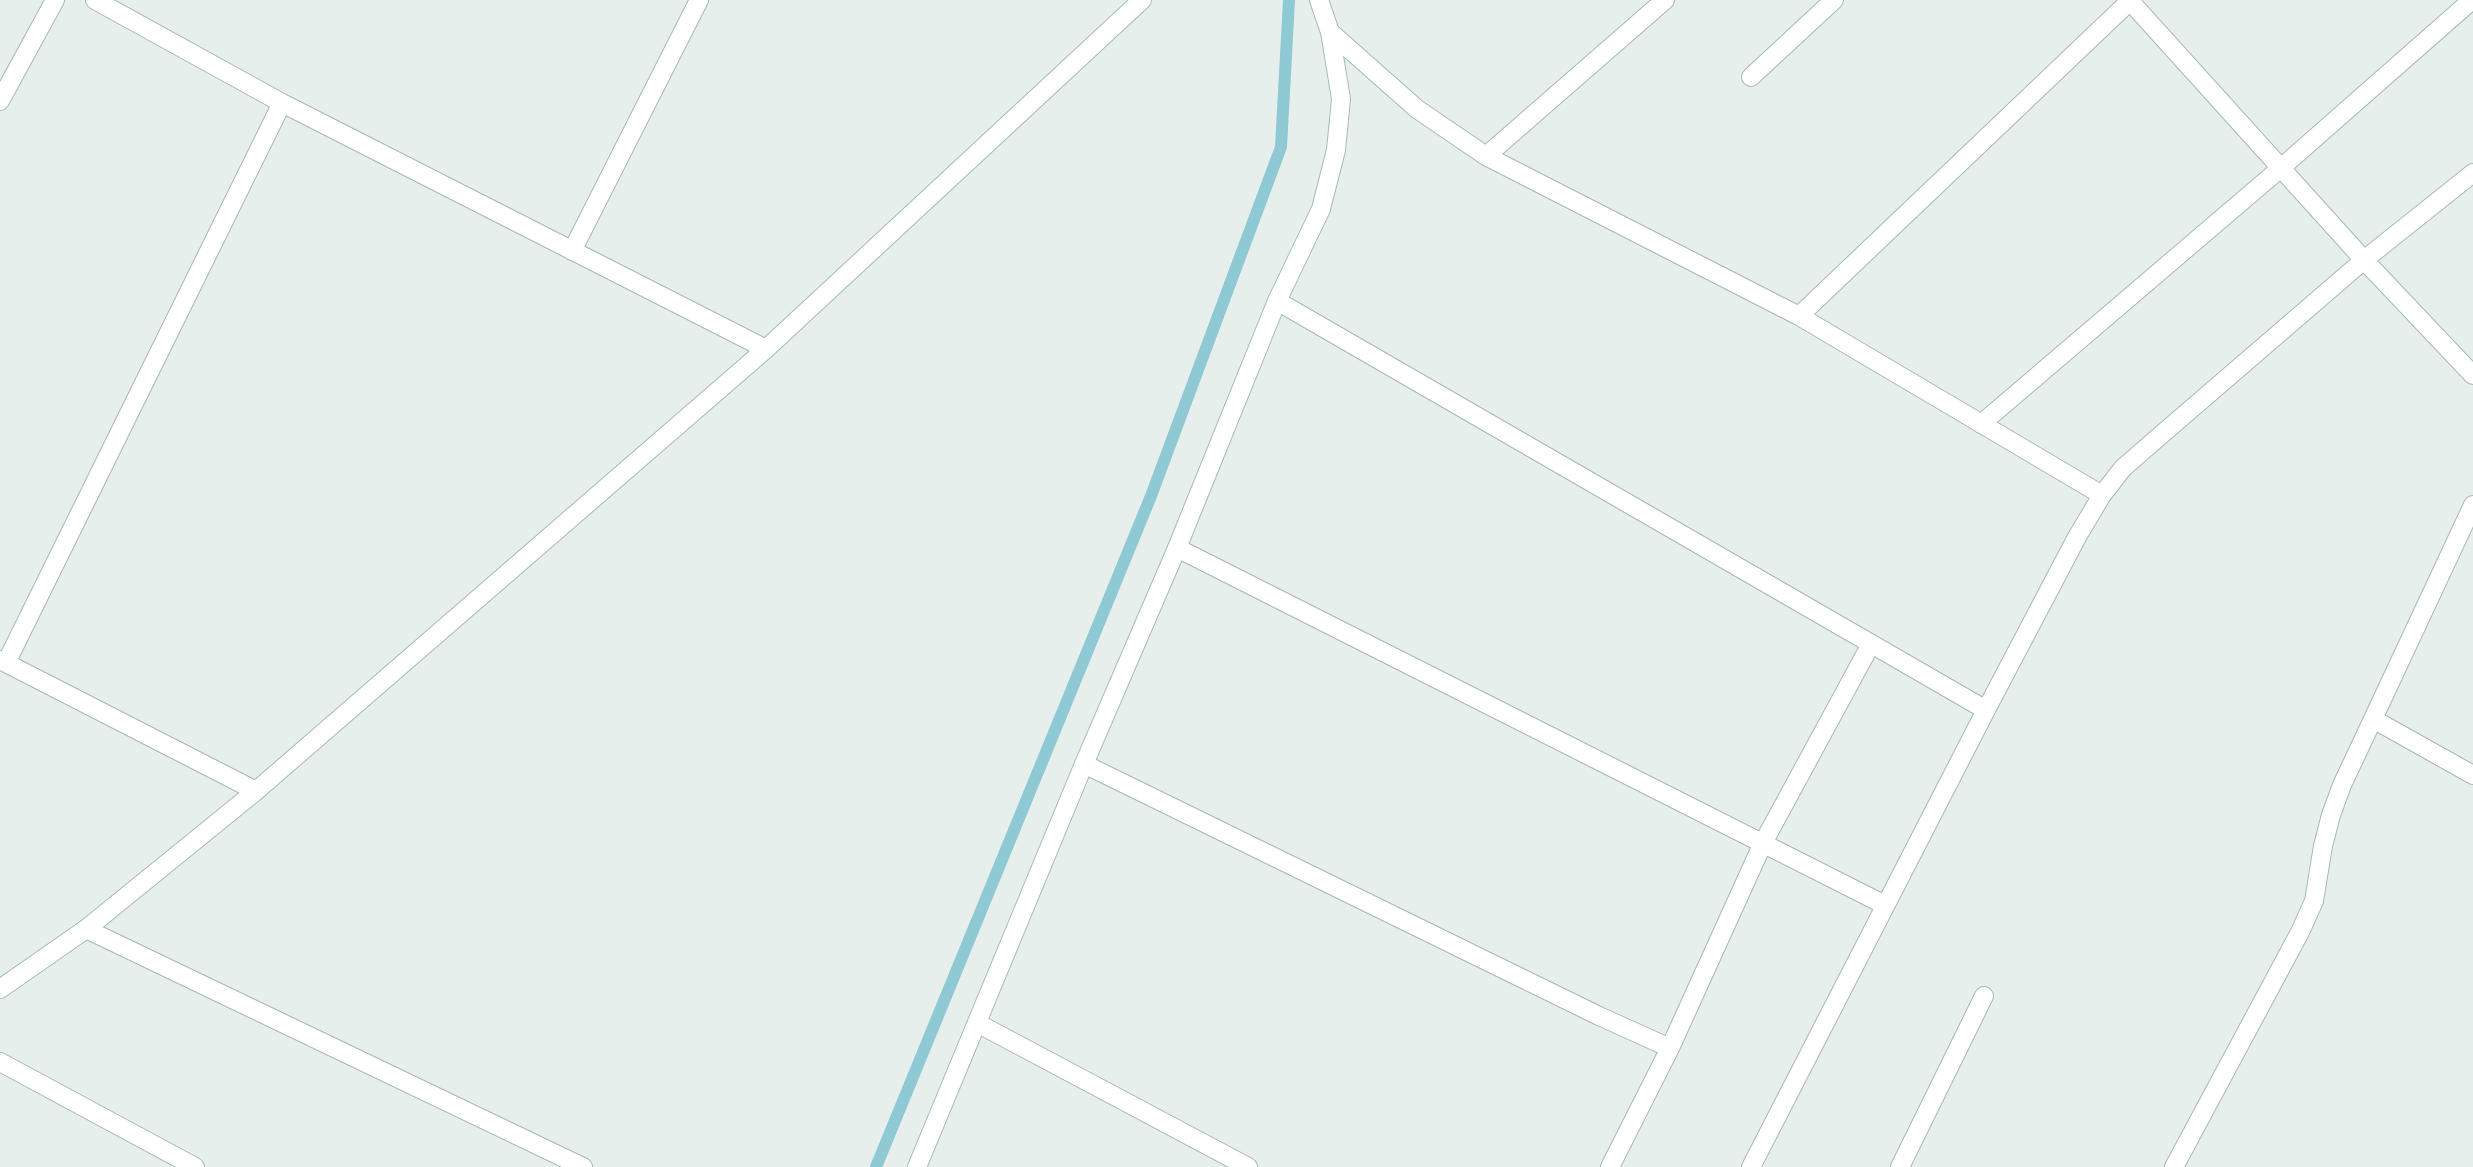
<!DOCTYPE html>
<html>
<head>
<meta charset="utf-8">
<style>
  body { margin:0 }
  canvas { display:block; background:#e6efeb }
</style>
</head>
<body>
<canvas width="2473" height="1167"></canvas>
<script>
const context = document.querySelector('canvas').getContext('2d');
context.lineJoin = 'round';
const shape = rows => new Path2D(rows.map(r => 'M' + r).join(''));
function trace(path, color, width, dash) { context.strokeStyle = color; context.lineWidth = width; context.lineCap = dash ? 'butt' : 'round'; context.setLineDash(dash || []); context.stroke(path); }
const stream = shape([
  [876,1167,1151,496,1281,147,1289,0]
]);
const street = shape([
  [95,0,282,103,766,349],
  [2129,0,2364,260,2473,375],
  [1330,32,1417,109,1486,156,1799,316,2102,495],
  [1751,77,1834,0],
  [0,101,55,0],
  [1486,156,1665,0],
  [572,251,699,0],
  [1277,301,1986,710],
  [1799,316,2131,0],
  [1981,424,2282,167,2472,0],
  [2473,505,2373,719,2473,775],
  [1177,548,1885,905],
  [0,660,256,791],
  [6,663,282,103],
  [1084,764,1599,1016,1670,1048,1763,843,1871,644],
  [86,929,583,1167],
  [977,1023,1248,1167],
  [0,1062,195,1167],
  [1610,1167,1670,1048],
  [1751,1167,1986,710,2077,537,2102,495,2123,468,2154,441,2364,260,2473,173],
  [1900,1167,1984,996],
  [2174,1167,2300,932,2314,901,2323,846,2331,815,2342,785,2373,719]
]);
const secondary = shape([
  [0,989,86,929,256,791,766,349,1142,0],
  [917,1167,1084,764,1177,548,1277,301,1321,209,1336,150,1341,99,1330,32,1319,0]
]);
trace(stream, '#8ec9d4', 12);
trace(street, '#a8b8b2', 20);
trace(secondary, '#a4bbb3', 20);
trace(street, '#fff', 18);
trace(secondary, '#fff', 18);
</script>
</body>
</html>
